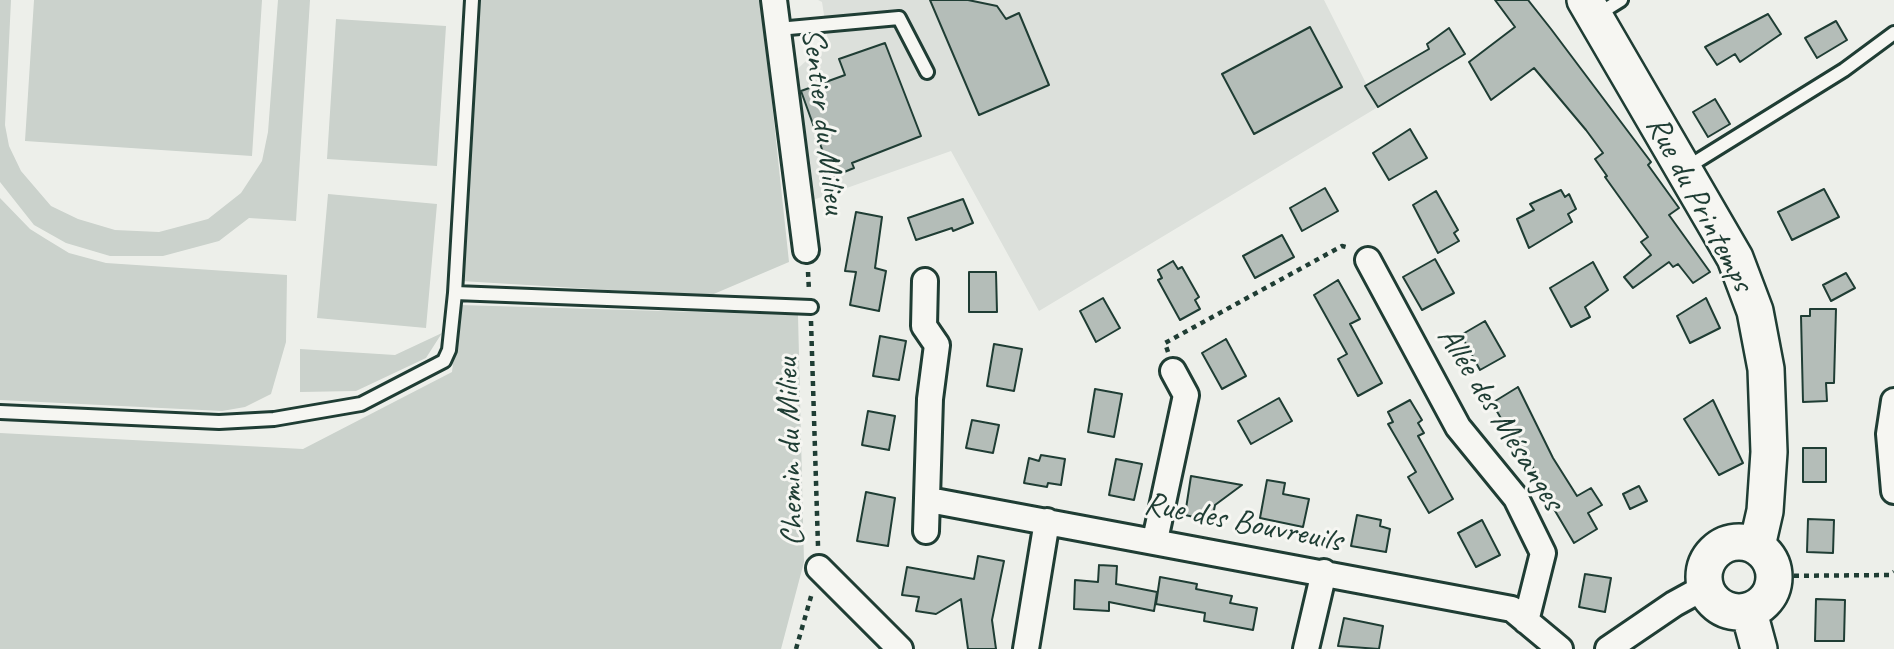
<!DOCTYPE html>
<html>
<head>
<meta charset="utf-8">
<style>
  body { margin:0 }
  canvas { display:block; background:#edefea }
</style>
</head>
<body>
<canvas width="1894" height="649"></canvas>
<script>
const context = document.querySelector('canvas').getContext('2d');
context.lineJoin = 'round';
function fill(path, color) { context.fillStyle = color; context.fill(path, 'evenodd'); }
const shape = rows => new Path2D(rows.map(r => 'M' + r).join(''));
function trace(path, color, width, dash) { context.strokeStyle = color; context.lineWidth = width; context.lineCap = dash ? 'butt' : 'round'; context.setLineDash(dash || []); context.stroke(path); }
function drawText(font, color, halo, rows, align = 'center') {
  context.font = font + ' Caveat,sans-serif'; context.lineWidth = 6; context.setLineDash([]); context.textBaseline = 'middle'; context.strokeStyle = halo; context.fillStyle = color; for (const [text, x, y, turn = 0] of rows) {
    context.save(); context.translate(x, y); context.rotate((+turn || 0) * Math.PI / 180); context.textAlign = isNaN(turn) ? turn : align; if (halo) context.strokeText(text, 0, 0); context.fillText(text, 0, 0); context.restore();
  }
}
const built = shape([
  [818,0,1324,0,1378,107,1039,311,951,151,813,200,794,72,828,41,822,2]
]);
const green = shape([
  [0,0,11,0,5,125,9,146,21,171,51,206,78,219,115,230,159,232,208,219,241,193,262,161,268,132,278,0,310,0,296,221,249,218,219,241,163,256,110,256,66,243,34,225,0,182],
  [34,0,262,0,252,156,25,141],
  [478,0,761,0,789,262,709,296,461,281],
  [336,19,446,26,437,166,327,159],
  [328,194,437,204,426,328,317,318],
  [0,198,30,229,46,239,69,253,106,263,287,275,286,342,271,394,245,407,222,411,0,400],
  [460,305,798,315,804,562,781,649,0,649,0,433,303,449,452,372],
  [442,333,426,358,356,391,300,392,300,349,395,355]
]);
const building = shape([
  [930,0,968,0,997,6,1006,19,1019,13,1049,85,979,115,930,0],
  [1495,0,1528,0,1551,29,1651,162,1648,165,1679,208,1669,215,1710,272,1693,283,1678,264,1673,267,1669,262,1633,288,1624,277,1651,255,1641,242,1648,237,1605,177,1607,176,1595,159,1603,153,1586,130,1534,68,1491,100,1469,62,1515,27,1495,0],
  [1768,14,1781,34,1740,62,1735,54,1717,65,1705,47,1768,14],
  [1836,21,1847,40,1817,58,1805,38,1836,21],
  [1310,27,1342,87,1254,134,1222,74,1310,27],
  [1449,28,1465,54,1378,107,1365,86,1429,49,1427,44,1449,28],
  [885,43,921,136,852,163,854,168,832,177,801,91,845,75,839,59,885,43],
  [1715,99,1730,124,1708,137,1693,112,1715,99],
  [1410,129,1427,158,1389,180,1373,153,1410,129],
  [1325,188,1338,211,1302,231,1290,208,1325,188],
  [1824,189,1839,217,1792,240,1778,212,1824,189],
  [1561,190,1565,197,1569,194,1576,209,1568,214,1572,222,1529,248,1517,219,1534,210,1530,204,1561,190],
  [1436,191,1458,230,1454,233,1459,241,1438,253,1413,205,1436,191],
  [963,199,973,223,953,231,952,228,916,240,908,218,963,199],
  [856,212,882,217,875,268,886,271,879,311,850,305,856,272,845,271,856,212],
  [1282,235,1294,257,1255,278,1243,256,1282,235],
  [1435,259,1454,293,1422,310,1403,277,1435,259],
  [1173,261,1178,269,1182,267,1199,297,1195,300,1200,309,1180,320,1158,280,1162,278,1158,270,1173,261],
  [1593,262,1608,290,1585,307,1590,317,1571,327,1550,288,1593,262],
  [969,272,996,272,997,312,969,312,969,272],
  [1846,273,1855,288,1831,301,1823,285,1846,273],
  [1338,280,1360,319,1350,324,1382,383,1358,396,1338,359,1347,354,1314,295,1338,280],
  [1103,298,1120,328,1096,342,1080,311,1103,298],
  [1706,298,1720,328,1690,343,1677,316,1706,298],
  [1810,309,1836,309,1834,383,1826,383,1827,401,1803,402,1801,316,1810,316,1810,309],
  [1485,321,1505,356,1480,370,1461,335,1485,321],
  [880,336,906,341,899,380,873,376,880,336],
  [1226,339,1246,376,1222,389,1202,353,1226,339],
  [994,344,1022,349,1014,391,987,386,994,344],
  [1518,387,1553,458,1577,496,1591,488,1602,505,1588,513,1597,529,1574,543,1531,470,1534,469,1512,431,1509,432,1492,403,1518,387],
  [1095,389,1122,394,1114,437,1088,432,1095,389],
  [1279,398,1292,421,1251,444,1238,421,1279,398],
  [1410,400,1422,420,1418,423,1424,433,1418,436,1453,499,1429,513,1408,477,1416,472,1388,424,1393,422,1388,412,1410,400],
  [1713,400,1743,463,1719,475,1684,419,1713,400],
  [868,411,895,416,889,450,862,445,868,411],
  [972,420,999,425,993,453,966,448,972,420],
  [1803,448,1826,448,1826,482,1803,482,1803,448],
  [1041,455,1065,459,1061,485,1048,483,1047,487,1024,483,1029,458,1039,461,1041,455],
  [1116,459,1142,464,1134,500,1109,495,1116,459],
  [1191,476,1242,485,1215,505,1212,521,1185,515,1191,476],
  [1267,480,1285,483,1283,494,1309,499,1303,527,1260,518,1267,480],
  [1639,486,1647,501,1630,509,1623,494,1639,486],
  [866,492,895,498,888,546,857,541,866,492],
  [1357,515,1381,520,1380,526,1390,529,1386,552,1351,546,1357,515],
  [1808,519,1834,520,1833,553,1807,552,1808,519],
  [1482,520,1500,555,1476,567,1458,533,1482,520],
  [978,556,1004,561,992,620,996,649,968,649,961,599,936,614,916,611,919,597,902,595,907,567,974,579,978,556],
  [1099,565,1117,566,1116,584,1157,592,1154,611,1109,602,1109,611,1074,609,1075,580,1098,582,1099,565],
  [1585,574,1611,578,1605,612,1579,607,1585,574],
  [1160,577,1197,584,1196,589,1232,596,1230,603,1257,608,1253,630,1204,621,1205,613,1156,604,1160,577],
  [1816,599,1845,600,1844,641,1815,641,1816,599],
  [1344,618,1383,626,1379,649,1338,646,1344,618]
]);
const path = shape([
  [808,272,809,291],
  [811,321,818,546],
  [1168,352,1165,343,1342,246,1350,248],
  [1774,576,1889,575,1894,572],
  [796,649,812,593]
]);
const lane = shape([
  [1597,15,1621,0],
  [778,29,899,18,927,72],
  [1686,168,1844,70,1894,33],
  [455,293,811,307],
  [0,412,219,422,274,419,361,404,444,361,449,350,455,293,472,0]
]);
const street = shape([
  [774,0,806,250],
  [1368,260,1458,427,1516,498,1543,553,1526,621],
  [925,281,924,326,937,345,930,399,926,531],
  [1894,401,1889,434,1894,491],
  [929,500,1512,609,1560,649],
  [1155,540,1186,395,1173,371],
  [819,568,900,649],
  [1026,649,1047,521],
  [1306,649,1324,572],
  [1608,649,1674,604,1705,587]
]);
const secondary = shape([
  [1585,0,1735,258,1755,311,1766,369,1769,452,1765,511,1757,546],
  '1704 577a35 35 0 1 1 70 0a35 35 0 1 1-70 0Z',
  [1749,612,1759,649]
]);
const streetNames = [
  ["Sentier du Milieu",823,121,83],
  ["Rue du Printemps",1699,204,62],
  ["Allée des Mésanges",1500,419,58],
  ["Chemin du Milieu",791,452,-92],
  ["Rue des Bouvreuils",1243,523,11]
];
fill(built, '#dce0db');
fill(green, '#cbd2cc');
fill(building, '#b4bdb8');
trace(building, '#1f3d34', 2);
trace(lane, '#1f3d34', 18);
trace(street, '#1f3d34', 30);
trace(secondary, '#1f3d34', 40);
trace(path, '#1f3d34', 4.5, [5, 5]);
trace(lane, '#f6f6f2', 12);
trace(street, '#f6f6f2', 24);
trace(secondary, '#f6f6f2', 35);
drawText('33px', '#1f3d34', '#f6f6f2', streetNames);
</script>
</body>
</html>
